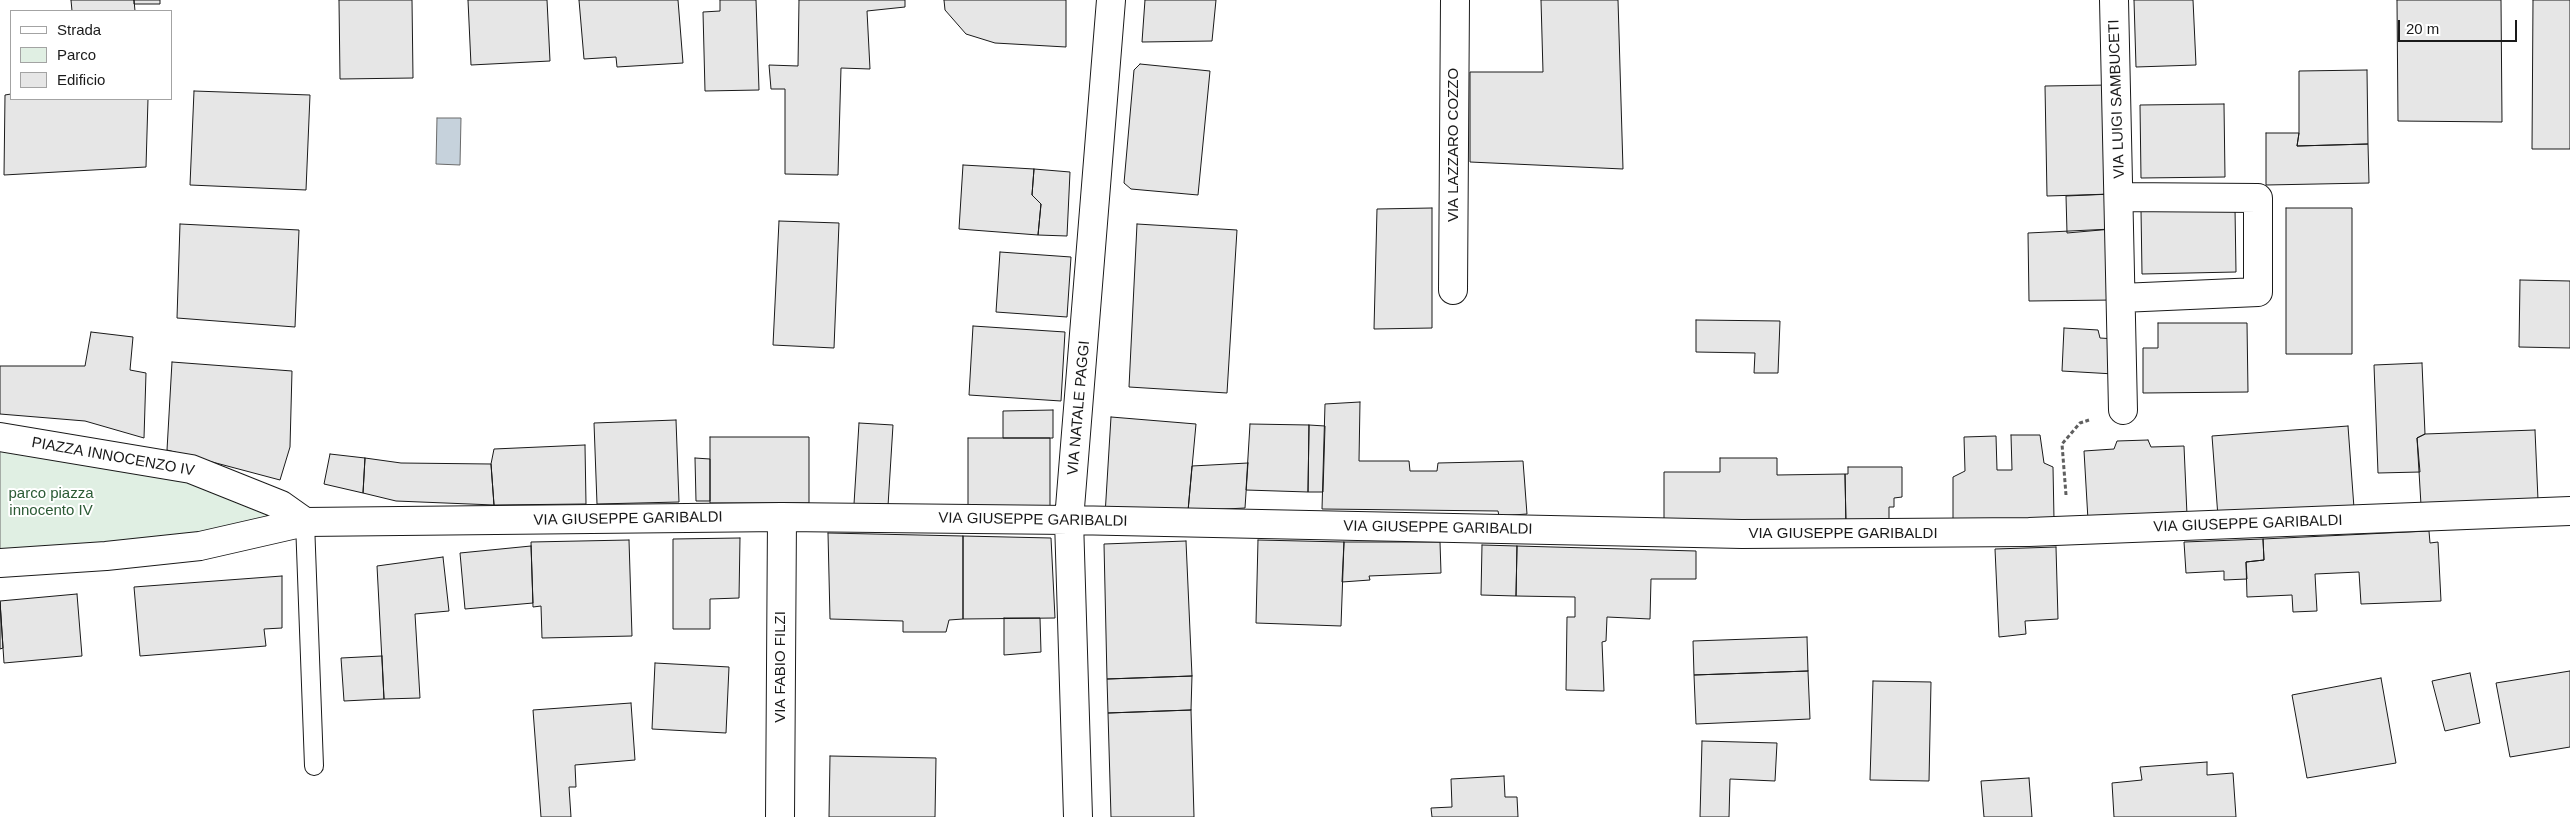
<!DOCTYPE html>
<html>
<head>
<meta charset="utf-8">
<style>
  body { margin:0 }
  #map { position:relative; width:2570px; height:817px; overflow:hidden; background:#fff; font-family:Arial,sans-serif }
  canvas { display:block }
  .legend { position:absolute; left:10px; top:10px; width:162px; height:90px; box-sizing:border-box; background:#fff; border:1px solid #a3a3a3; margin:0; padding:6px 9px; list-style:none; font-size:15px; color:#1a1a1a }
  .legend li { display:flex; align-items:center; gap:10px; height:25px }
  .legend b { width:25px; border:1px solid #a3a3a3 }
  .scale { position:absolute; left:2398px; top:20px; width:119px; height:22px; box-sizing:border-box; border:2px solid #1a1a1a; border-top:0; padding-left:6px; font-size:15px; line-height:18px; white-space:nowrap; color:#1a1a1a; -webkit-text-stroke:4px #fff; paint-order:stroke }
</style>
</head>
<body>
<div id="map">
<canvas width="2570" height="817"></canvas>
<ul class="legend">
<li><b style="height:6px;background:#fff"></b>Strada</li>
<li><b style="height:14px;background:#e0efe3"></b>Parco</li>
<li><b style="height:14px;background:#e6e6e6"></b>Edificio</li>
</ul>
<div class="scale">20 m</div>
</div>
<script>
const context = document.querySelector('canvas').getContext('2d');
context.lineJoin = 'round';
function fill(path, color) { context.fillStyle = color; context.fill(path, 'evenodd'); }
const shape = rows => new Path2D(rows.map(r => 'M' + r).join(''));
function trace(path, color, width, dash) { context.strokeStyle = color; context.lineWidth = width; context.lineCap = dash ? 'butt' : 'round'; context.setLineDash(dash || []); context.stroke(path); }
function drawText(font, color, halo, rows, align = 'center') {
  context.font = font + ' Arial,sans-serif'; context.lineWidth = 4; context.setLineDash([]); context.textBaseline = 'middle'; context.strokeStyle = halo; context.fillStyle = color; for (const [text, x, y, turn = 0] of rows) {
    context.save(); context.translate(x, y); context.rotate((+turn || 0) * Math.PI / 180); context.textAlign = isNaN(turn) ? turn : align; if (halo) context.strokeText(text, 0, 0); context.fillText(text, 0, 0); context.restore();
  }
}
const green = shape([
  [0,446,189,475,285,518,204,534,0,554,0,446]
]);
const water = shape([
  [437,118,461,118,460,165,436,164,437,118]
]);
const building = shape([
  [71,0,134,0,135,11,72,11,71,0],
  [134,0,160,0,160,4,134,4,134,0],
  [339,0,412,0,413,78,340,79,339,0],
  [468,0,547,0,550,61,471,65,468,0],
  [579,0,678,0,683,63,617,67,616,57,584,59,579,0],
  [720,0,756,0,759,90,705,91,703,12,720,11,720,0],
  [799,0,905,0,905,7,867,11,870,69,841,68,838,175,785,174,785,89,771,89,769,65,798,66,799,0],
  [944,0,1066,0,1066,47,995,43,966,34,945,10,944,0],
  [1145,0,1216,0,1212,41,1142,42,1145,0],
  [1541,0,1618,0,1623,169,1470,162,1470,72,1543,72,1541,0],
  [2134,0,2193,0,2196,65,2136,67,2134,0],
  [2397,0,2501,0,2502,122,2398,121,2397,0],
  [2533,0,2570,0,2570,149,2532,149,2533,0],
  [1140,64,1210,71,1198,195,1131,189,1124,183,1134,70,1140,64],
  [2367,70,2368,144,2297,146,2299,133,2299,71,2367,70],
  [2110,85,2112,194,2047,196,2045,86,2110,85],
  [194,91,310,95,306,190,190,185,194,91],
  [11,94,11,99,148,99,146,167,4,175,5,95,11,94],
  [2224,104,2225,177,2141,178,2140,105,2224,104],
  [2266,133,2299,133,2297,146,2368,144,2369,183,2266,185,2266,133],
  [963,165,1034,169,1032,195,1041,204,1038,235,959,229,963,165],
  [1034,169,1070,172,1067,236,1038,235,1041,204,1032,195,1034,169],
  [2112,194,2112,229,2067,233,2066,196,2112,194],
  [1432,208,1432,328,1374,329,1377,209,1432,208],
  [2235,208,2236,272,2142,274,2141,210,2235,208],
  [2286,208,2352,208,2352,354,2286,354,2286,208],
  [779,221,839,223,834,348,773,345,779,221],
  [180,224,299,230,295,327,177,318,180,224],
  [1137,224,1237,230,1227,393,1129,387,1137,224],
  [2112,229,2114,300,2029,301,2028,233,2112,229],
  [1000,252,1071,257,1067,317,996,312,1000,252],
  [2520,280,2570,281,2570,348,2519,347,2520,280],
  [1696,320,1780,321,1778,373,1754,373,1755,353,1696,352,1696,320],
  [2158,323,2247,323,2248,392,2143,393,2143,348,2158,348,2158,323],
  [973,326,1065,332,1061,401,969,395,973,326],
  [2064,328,2098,330,2100,338,2116,339,2114,374,2062,371,2064,328],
  [91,332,133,337,130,370,146,373,144,438,85,421,0,414,0,366,85,366,91,332],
  [172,362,292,371,290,447,280,480,167,450,172,362],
  [2422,363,2425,434,2417,438,2420,472,2378,473,2374,365,2422,363],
  [1360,402,1359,461,1409,461,1410,471,1437,471,1438,463,1523,461,1527,514,1499,516,1498,511,1322,509,1325,404,1360,402],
  [1053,410,1053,438,1003,438,1003,411,1053,410],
  [1111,417,1196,424,1188,511,1105,515,1111,417],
  [676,420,679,502,597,504,594,423,676,420],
  [859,423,893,425,888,506,854,504,859,423],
  [1250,424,1309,425,1308,492,1246,490,1250,424],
  [1309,425,1325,426,1323,492,1308,492,1309,425],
  [2348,426,2354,508,2218,517,2212,436,2348,426],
  [2535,430,2538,500,2421,505,2417,438,2425,434,2535,430],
  [2011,435,2040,435,2044,463,2053,467,2054,519,1953,521,1953,477,1965,471,1964,437,1996,436,1997,470,2012,470,2011,435],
  [710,437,809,437,809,503,710,503,710,437],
  [968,438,1050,438,1050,507,968,507,968,438],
  [2148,440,2151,447,2184,446,2187,515,2088,520,2084,451,2114,449,2117,441,2148,440],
  [585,445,586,504,494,505,491,464,494,449,585,445],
  [330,454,365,458,363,493,324,484,330,454],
  [365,458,401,463,491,464,494,505,396,501,363,493,365,458],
  [695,458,710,459,710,501,696,501,695,458],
  [1720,458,1777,458,1777,475,1845,474,1846,526,1664,523,1664,472,1720,472,1720,458],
  [1248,463,1245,508,1188,511,1192,466,1248,463],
  [1848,467,1902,467,1902,497,1894,498,1894,507,1889,507,1889,526,1846,526,1845,474,1848,474,1848,467],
  [2429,531,2430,543,2438,542,2441,601,2361,604,2359,572,2315,574,2317,611,2293,612,2292,595,2247,597,2246,562,2264,560,2263,539,2429,531],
  [828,533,963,536,963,619,949,620,946,632,903,632,903,621,830,619,828,533],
  [963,536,1051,538,1055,618,963,619,963,536],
  [740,538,739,598,710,599,710,629,673,629,673,539,740,538],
  [2263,539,2264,560,2246,562,2247,579,2224,580,2224,571,2186,573,2184,542,2263,539],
  [629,540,632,636,542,638,541,606,533,607,531,542,629,540],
  [1258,540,1344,542,1341,626,1256,623,1258,540],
  [1186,541,1192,676,1107,679,1104,544,1186,541],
  [1344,542,1440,542,1441,573,1369,576,1370,580,1342,582,1344,542],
  [1482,545,1517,546,1516,596,1481,595,1482,545],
  [531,546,533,603,465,609,460,553,531,546],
  [1517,546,1696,551,1696,579,1651,579,1650,619,1607,617,1606,641,1602,642,1604,691,1566,690,1567,617,1575,617,1575,597,1516,596,1517,546],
  [2056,547,2058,619,2025,621,2026,634,1999,637,1995,549,2056,547],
  [443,557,449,611,415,614,420,698,384,699,377,566,443,557],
  [282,576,282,628,264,629,266,646,140,656,134,587,282,576],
  [77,594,82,656,4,663,0,601,77,594],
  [0,602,3,648,0,649,0,602],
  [1004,618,1040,618,1041,652,1004,655,1004,618],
  [1807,637,1808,671,1694,675,1693,641,1807,637],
  [382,656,384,699,344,701,341,658,382,656],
  [655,663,729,667,726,733,652,729,655,663],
  [1808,671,1810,719,1696,724,1694,675,1808,671],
  [2570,671,2570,747,2510,757,2496,683,2570,671],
  [2470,673,2480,723,2445,731,2432,681,2470,673],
  [1192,676,1191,710,1108,713,1107,679,1192,676],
  [2381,678,2396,763,2307,778,2292,695,2381,678],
  [1873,681,1931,682,1929,781,1870,780,1873,681],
  [631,703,635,760,575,765,576,787,569,787,571,817,541,817,533,710,631,703],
  [1191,710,1194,817,1111,817,1108,713,1191,710],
  [1702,741,1777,743,1775,781,1730,779,1729,817,1700,817,1702,741],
  [830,756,936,758,935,817,829,817,830,756],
  [2207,762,2207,775,2233,773,2236,817,2114,817,2112,783,2142,780,2140,767,2207,762],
  [1504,776,1505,797,1517,797,1518,817,1432,817,1431,808,1452,807,1451,779,1504,776],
  [2029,778,2032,817,1984,817,1981,781,2029,778]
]);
const path = shape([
  [2066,495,2062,444,2080,423,2089,420]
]);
const lane = shape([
  [305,522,314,766]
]);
const street = shape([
  [2114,0,2123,410],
  [2119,197,2258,198,2258,292,2121,298],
  [1453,290,1455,0],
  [0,437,191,469,281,505,305,522],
  [0,563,106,556,200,546,305,522,782,517,1069,520,1742,534,2029,532,2570,511],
  [780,817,782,517],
  [1078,817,1069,520,1111,0]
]);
const streetNames = [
  ["VIA LUIGI SAMBUCETI",2117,99,-92],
  ["VIA LAZZARO COZZO",1454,145,-90],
  ["VIA NATALE PAGGI",1079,408,-85],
  ["PIAZZA INNOCENZO IV",113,457,10],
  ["VIA GIUSEPPE GARIBALDI",628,519,-1],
  ["VIA GIUSEPPE GARIBALDI",1033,520,1],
  ["VIA GIUSEPPE GARIBALDI",2248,524,-2],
  ["VIA GIUSEPPE GARIBALDI",1438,528,1],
  ["VIA GIUSEPPE GARIBALDI",1843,534],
  ["VIA FABIO FILZI",781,667,-90]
];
const parkNames = [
  ["parco piazza",51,494],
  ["innocento IV",51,511]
];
fill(green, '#e0efe3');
trace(green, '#6a6a6a', 1);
fill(water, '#c6d2dc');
trace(water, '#6a6a6a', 1);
fill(building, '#e6e6e6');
trace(building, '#1a1a1a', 1);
trace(lane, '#1a1a1a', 20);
trace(street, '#1a1a1a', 30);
trace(path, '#5f5f5f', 3, [4, 2.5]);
trace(lane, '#fff', 18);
trace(street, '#fff', 28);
drawText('15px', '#1a1a1a', '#fff', streetNames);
drawText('15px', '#2b5a34', '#fff', parkNames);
</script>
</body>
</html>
